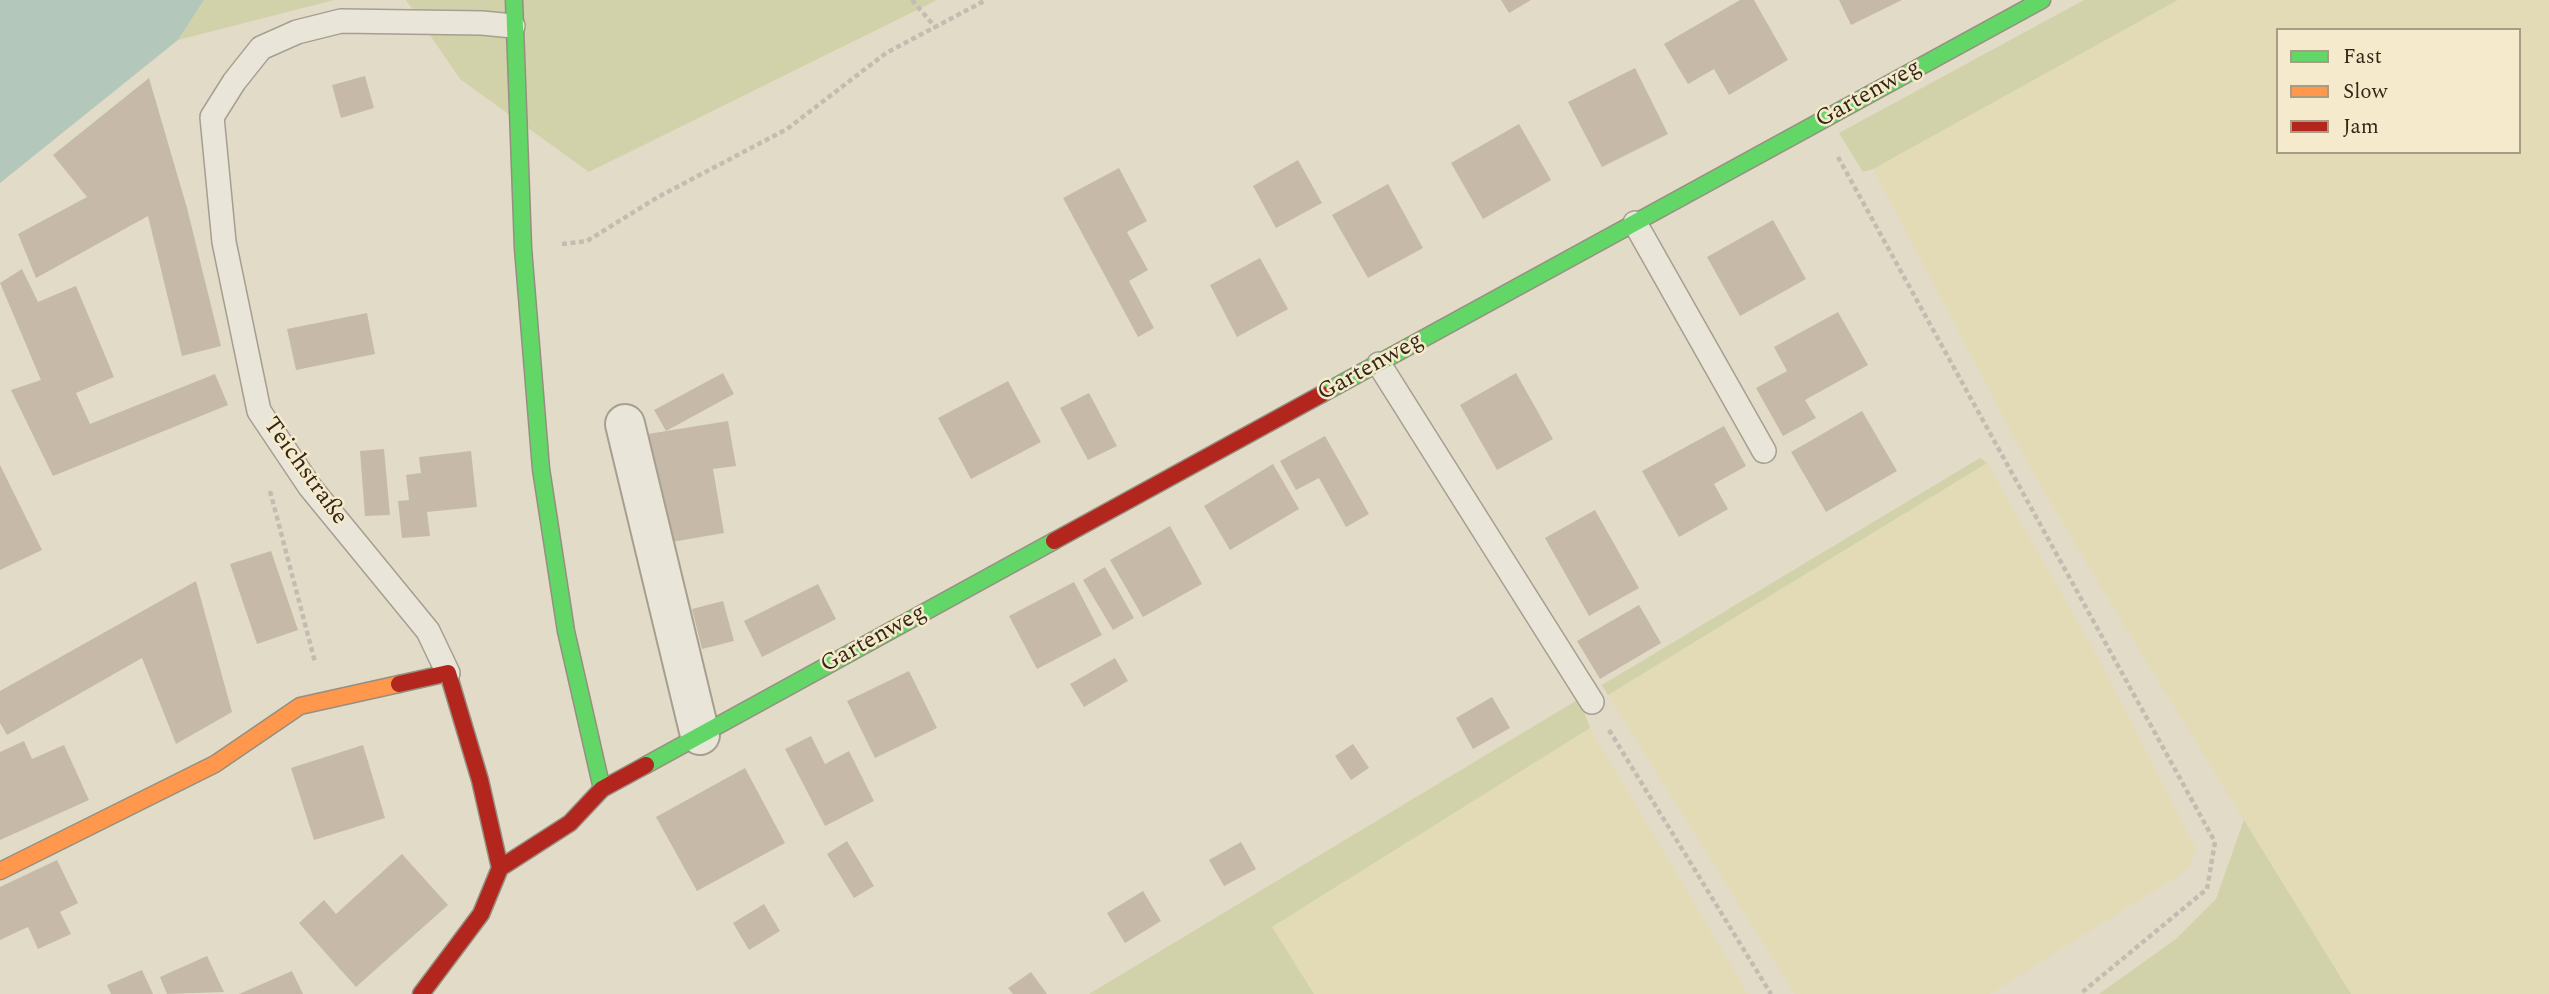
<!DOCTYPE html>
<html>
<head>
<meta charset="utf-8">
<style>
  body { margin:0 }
  #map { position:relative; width:2549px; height:994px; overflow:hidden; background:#e2dbc7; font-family:Spectral,serif }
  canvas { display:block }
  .legend { position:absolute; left:2276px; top:28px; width:245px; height:126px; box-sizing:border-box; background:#f5eacb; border:2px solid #a89c84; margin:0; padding:9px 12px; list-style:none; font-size:21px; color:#34271a }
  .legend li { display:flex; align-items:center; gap:14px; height:35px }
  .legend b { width:35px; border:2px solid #a89c84 }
</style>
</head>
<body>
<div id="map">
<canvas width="2549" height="994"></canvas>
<ul class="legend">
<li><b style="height:9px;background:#63d668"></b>Fast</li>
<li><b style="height:9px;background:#ff974d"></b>Slow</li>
<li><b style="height:9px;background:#b3261e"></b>Jam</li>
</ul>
</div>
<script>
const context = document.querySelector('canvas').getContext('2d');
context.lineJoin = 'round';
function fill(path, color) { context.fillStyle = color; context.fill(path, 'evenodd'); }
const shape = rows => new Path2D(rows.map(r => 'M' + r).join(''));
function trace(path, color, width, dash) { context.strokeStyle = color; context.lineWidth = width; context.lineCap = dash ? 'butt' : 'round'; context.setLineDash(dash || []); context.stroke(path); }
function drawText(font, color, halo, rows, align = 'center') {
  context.font = font + ' Spectral,serif'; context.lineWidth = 5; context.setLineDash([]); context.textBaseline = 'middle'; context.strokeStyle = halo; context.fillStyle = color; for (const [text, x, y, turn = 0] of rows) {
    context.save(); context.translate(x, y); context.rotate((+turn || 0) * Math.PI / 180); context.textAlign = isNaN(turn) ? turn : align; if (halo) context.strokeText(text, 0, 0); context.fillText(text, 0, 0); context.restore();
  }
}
const farmland = shape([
  [2178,0,2549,0,2549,994,2351,994,2105,594,2030,467,1873,169],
  [2278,30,2519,30,2519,152,2278,152],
  [1987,463,2095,652,2196,849,2188,869,1990,994,1795,994,1608,695],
  [1590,728,1748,994,1314,994,1272,928]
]);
const green = shape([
  [204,0,334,0,178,40],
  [406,0,937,0,589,172,460,79],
  [2084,0,2178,0,1873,169,1863,172,1839,133],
  [1980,458,1987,463,1608,695,1602,685],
  [1579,699,1590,728,1272,927,1314,994,1089,994],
  [2244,820,2351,994,2099,994,2176,939,2216,899]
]);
const water = shape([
  [0,0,204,0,178,40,0,183]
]);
const building = shape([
  [1501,0,1531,0,1509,13],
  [1740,0,1754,0,1788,60,1729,95,1714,69,1688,84,1664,44],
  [1839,0,1902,0,1851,25],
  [1635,68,1668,134,1602,167,1568,102],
  [365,76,374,108,341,118,332,85],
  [149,78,187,208,221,346,182,356,148,216,36,278,18,234,87,197,53,155],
  [1519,124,1551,180,1483,219,1451,163],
  [1298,160,1322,203,1276,228,1253,186],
  [1119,168,1147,221,1127,232,1148,270,1129,281,1154,328,1138,337,1063,198],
  [1388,184,1423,248,1368,278,1332,215],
  [1773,220,1806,279,1740,316,1707,257],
  [1260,258,1288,309,1237,337,1210,285],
  [22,269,38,302,76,286,114,377,76,393,90,424,215,374,228,405,53,476,11,390,41,380,0,283],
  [1838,312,1868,365,1805,400,1816,418,1783,436,1756,388,1787,371,1774,347],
  [367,313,375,354,296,370,287,329],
  [723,373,734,394,666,431,654,410],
  [1516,373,1553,439,1497,470,1460,405],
  [1008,381,1041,442,971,479,938,418],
  [1089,393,1117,446,1088,460,1060,408],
  [1862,411,1897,471,1826,512,1791,452],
  [728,421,736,466,713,469,724,533,666,543,648,434],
  [1724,426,1746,466,1714,484,1728,509,1679,537,1642,471],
  [1325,436,1369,514,1346,527,1319,478,1296,490,1280,461],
  [384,449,390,515,365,516,360,451],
  [471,451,477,507,427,512,430,536,402,538,398,501,409,500,406,475,421,473,419,457],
  [1273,464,1299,509,1230,550,1204,506],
  [0,465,42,550,0,570],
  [1595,510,1639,588,1589,616,1545,538],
  [1170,526,1202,584,1143,617,1110,560],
  [271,551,298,630,257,644,230,564],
  [1105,567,1134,618,1113,630,1083,580],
  [196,581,232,712,176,744,142,658,7,735,0,723,0,691],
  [1074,582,1102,635,1037,669,1009,616],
  [818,584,836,619,762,657,744,621],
  [723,601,734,641,702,649,692,609],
  [1639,605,1661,643,1600,679,1577,641],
  [1115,658,1128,681,1084,707,1070,684],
  [909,671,937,728,875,758,847,701],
  [1492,697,1510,728,1473,749,1456,718],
  [811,736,825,764,849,751,874,801,825,826,785,749],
  [24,741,32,759,64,745,89,800,0,840,0,752],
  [1353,744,1369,768,1351,780,1335,756],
  [363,745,385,818,314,840,291,768],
  [745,768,785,843,697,891,656,817],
  [847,841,874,886,854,898,827,854],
  [1241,842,1256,869,1224,886,1209,860],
  [402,854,448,905,356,987,299,923,324,900,336,914],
  [57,860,78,903,60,912,71,934,38,949,28,927,0,940,0,887],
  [1143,891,1161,921,1125,943,1107,913],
  [764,904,780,931,749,950,733,923],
  [207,956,224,992,167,994,160,977],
  [142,970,153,994,111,994,107,985],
  [292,971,303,994,239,994],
  [1031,972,1047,994,1013,994,1008,988]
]);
const path = shape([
  [912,0,936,28],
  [1838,157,2215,842,2207,889,2080,994],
  [562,244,587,241,658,197,787,129,886,53,986,0],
  [270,491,315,662],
  [1609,730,1771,994]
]);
const lane = shape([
  [1635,223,1764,451],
  [1379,364,1592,702],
  [448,673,428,631,310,487,259,411,224,242,212,117,234,82,261,48,297,32,341,21,482,23,513,26]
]);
const street = shape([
  [625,424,700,735]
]);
const fast = shape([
  [514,0,523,248,541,469,566,631,602,789],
  [1322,394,2042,0],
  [646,765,1054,541]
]);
const slow = shape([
  [0,871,215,764,300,706,399,684]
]);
const jam = shape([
  [1054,541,1322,394],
  [399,684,448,673,480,780,500,868],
  [421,994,481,914,500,868,570,823,602,789,646,765]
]);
const streetNames = [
  ["Gartenweg",1869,95,-29],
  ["Gartenweg",1371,368,-29],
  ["Teichstraße",304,472,54],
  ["Gartenweg",874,640,-29]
];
fill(farmland, '#e3dbb6');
fill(green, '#d1d2a9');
fill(water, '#b4c7bb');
fill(building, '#c6b9a8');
trace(lane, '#a69f91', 26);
trace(street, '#a69f91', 42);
trace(fast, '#968f81', 19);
trace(slow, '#968f81', 19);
trace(jam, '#968f81', 19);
trace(path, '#c2bcb1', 4.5, [5, 3.5]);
trace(lane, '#eae5d9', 23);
trace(street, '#eae5d9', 38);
trace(fast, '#63d668', 16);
trace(slow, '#ff974d', 16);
trace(jam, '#b3261e', 16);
drawText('24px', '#34271a', '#f5eacb', streetNames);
</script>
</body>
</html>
